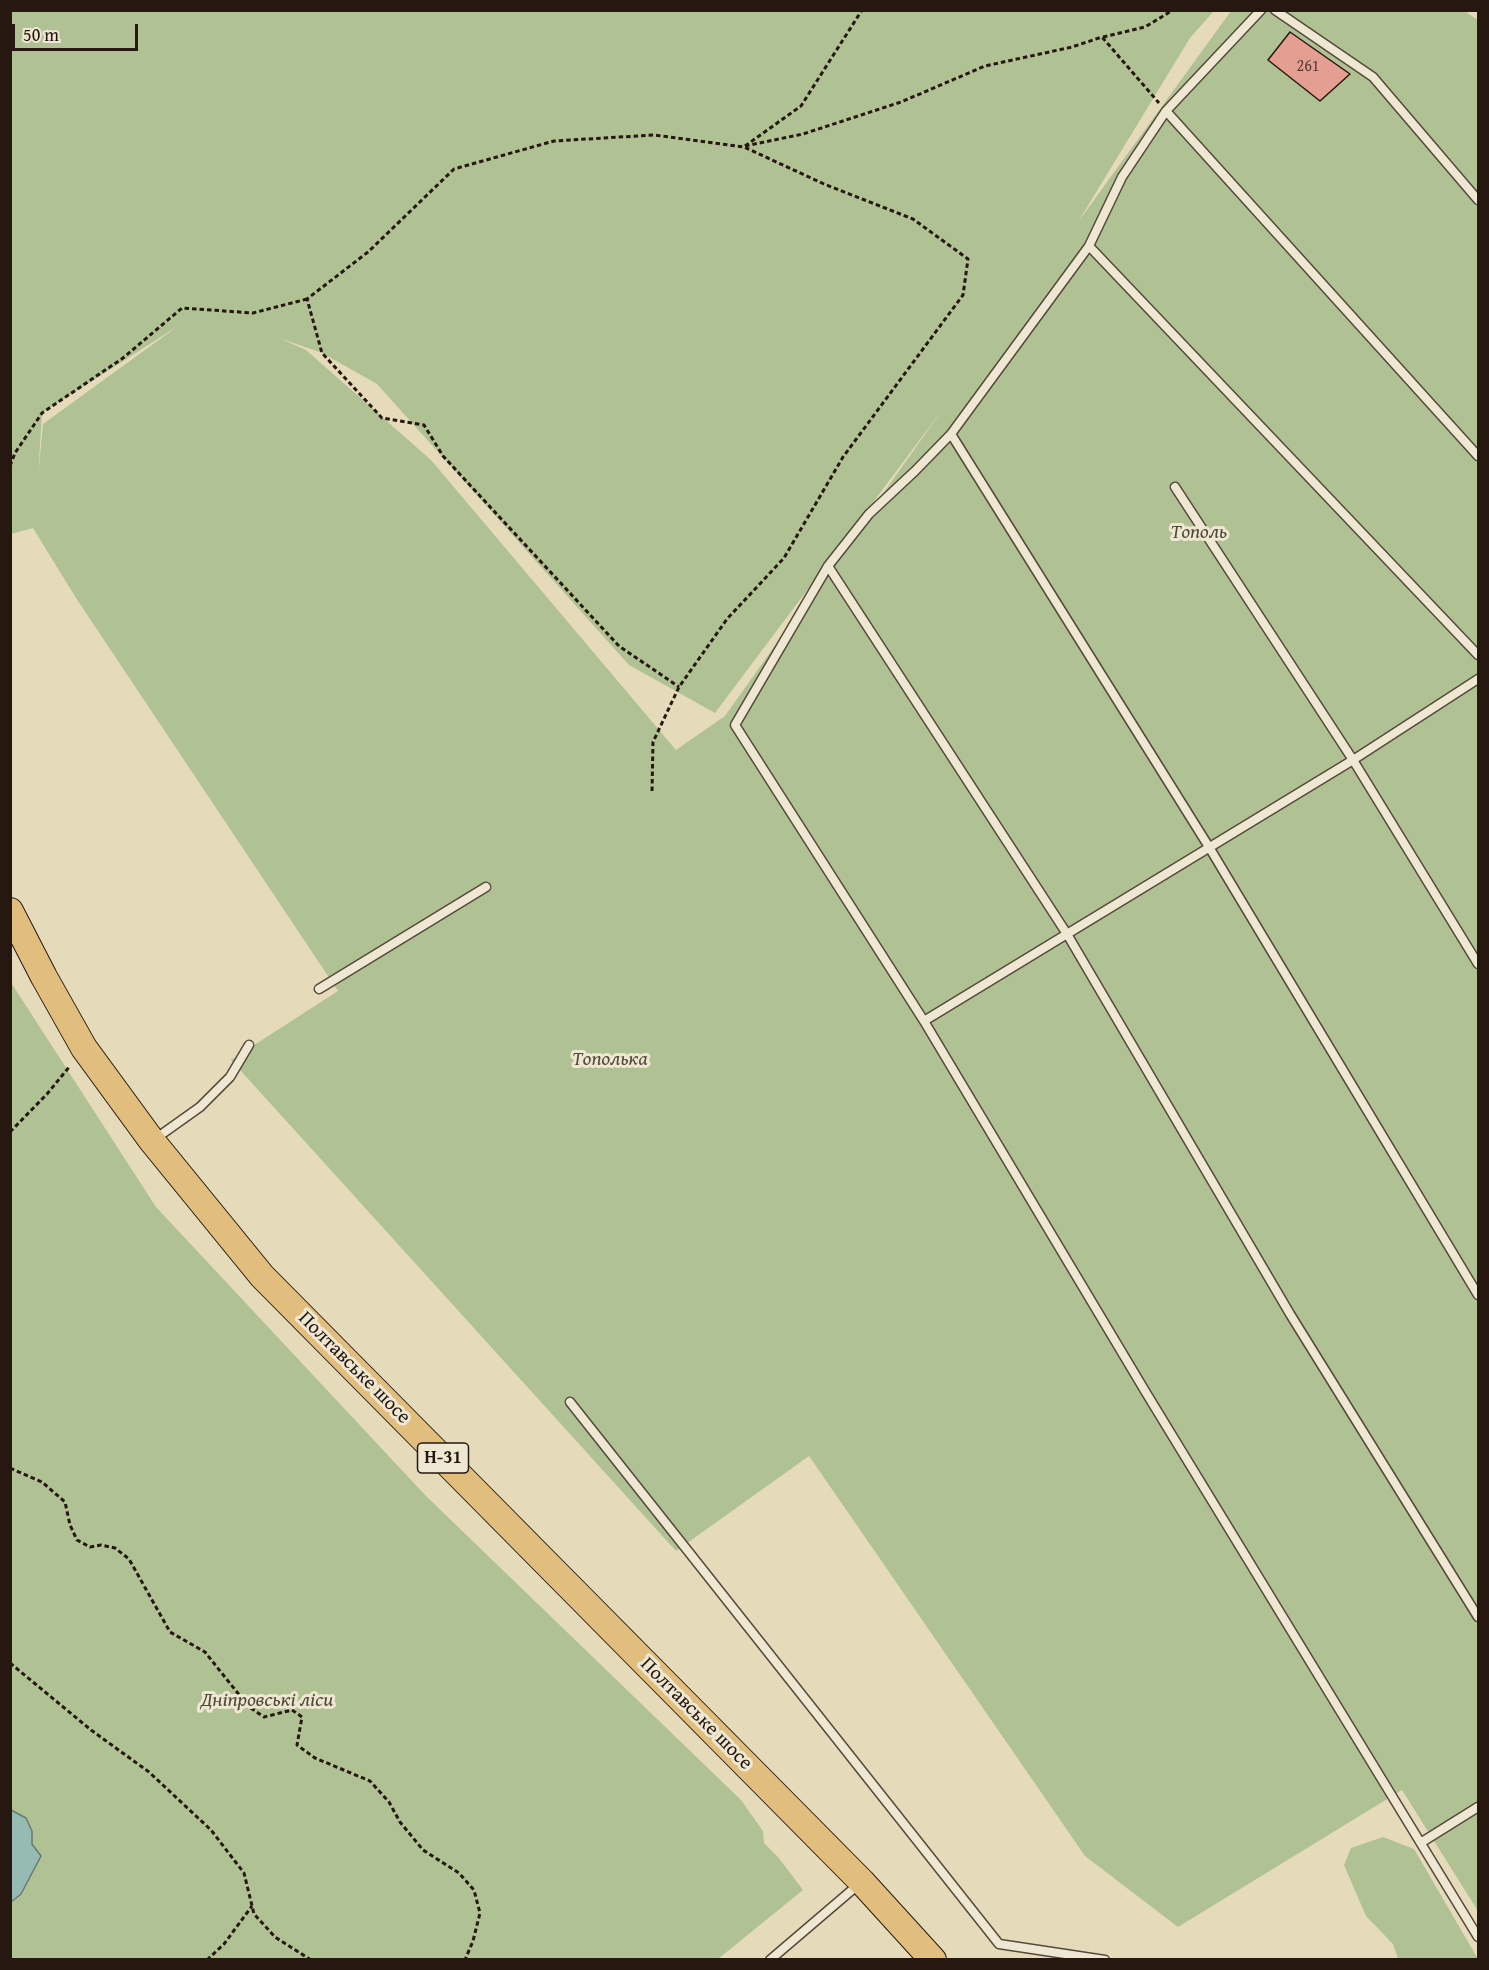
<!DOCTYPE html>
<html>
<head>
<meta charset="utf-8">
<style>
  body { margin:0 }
  #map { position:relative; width:1489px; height:1970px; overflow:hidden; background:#e5dbbb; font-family:"Gentium Book Plus",serif }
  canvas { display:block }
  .frame { position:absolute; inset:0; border:12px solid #261810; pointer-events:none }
  .scale { position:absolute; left:12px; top:24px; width:126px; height:27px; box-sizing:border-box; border:3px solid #261810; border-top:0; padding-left:8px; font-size:18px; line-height:21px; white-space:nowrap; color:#261810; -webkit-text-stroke:4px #eee8d3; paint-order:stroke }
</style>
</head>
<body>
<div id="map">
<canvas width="1489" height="1970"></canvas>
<div class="frame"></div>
<div class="scale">50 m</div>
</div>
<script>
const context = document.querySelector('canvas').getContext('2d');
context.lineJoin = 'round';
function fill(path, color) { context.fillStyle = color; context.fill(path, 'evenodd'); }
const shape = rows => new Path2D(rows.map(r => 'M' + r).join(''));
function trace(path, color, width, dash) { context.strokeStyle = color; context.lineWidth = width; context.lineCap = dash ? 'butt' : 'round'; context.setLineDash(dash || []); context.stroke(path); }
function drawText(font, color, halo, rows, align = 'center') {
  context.font = font + ' "Gentium Book Plus",serif'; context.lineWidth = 6; context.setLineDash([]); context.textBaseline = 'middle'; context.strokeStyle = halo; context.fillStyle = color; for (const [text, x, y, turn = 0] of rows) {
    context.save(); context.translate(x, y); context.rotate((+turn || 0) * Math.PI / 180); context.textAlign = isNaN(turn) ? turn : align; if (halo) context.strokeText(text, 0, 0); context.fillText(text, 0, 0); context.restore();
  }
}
const green = shape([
  [1463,10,1478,20,1478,1911,1402,1790,1178,1927,1085,1856,809,1456,676,1551,231,1060,338,991,76,598,33,528,11,534,11,11,1214,11,1190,38,1078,222,1231,11],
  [178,326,43,424,38,477,42,413],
  [279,338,322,353,377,384,629,665,715,713,943,409,725,716,676,750,431,460,306,350],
  [10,981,156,1207,426,1496,741,1800,763,1831,764,1843,778,1857,803,1890,718,1959,11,1959],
  [1383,1837,1414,1849,1478,1959,1398,1959,1393,1944,1366,1916,1344,1865,1351,1848]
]);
const water = shape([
  [11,1810,26,1818,32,1831,32,1844,41,1856,21,1894,11,1902,11,1810]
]);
const building = shape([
  [1290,32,1350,74,1320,101,1268,60,1290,32]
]);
const path = shape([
  [1103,37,1145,27,1173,10],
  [745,146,803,134,901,102,985,66,1072,47,1102,37,1159,103],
  [745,146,801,106,862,10],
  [10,466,15,453,42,413,123,358,182,308,253,313,307,299],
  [652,791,653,742,679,687,727,619,784,558,843,457,963,295,968,259,913,219,824,184,744,147,654,135,554,141,454,169,368,252,307,299,322,353,382,418,424,425,443,456,619,646,679,687],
  [10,1132,47,1094,70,1066],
  [10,1468,42,1482,65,1502,70,1525,77,1540,90,1547,101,1545,115,1548,129,1559,170,1632,205,1652,248,1706,264,1717,292,1710,302,1717,297,1745,315,1758,370,1781,389,1802,400,1822,423,1850,459,1873,474,1890,480,1913,473,1941,465,1960],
  [10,1663,91,1730,149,1772,211,1830,244,1873,254,1914,275,1937,311,1960],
  [207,1960,224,1944,252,1906]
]);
const lane = shape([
  [1261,10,1166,111,1122,177,1089,246,951,434,915,471,869,514,828,566,735,725,924,1021,1145,1391,1478,1937],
  [1275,10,1373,77,1478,200],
  [1166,111,1478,456],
  [1089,246,1478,655],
  [951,434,1209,847,1478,1295],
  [1175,487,1353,760,1478,964],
  [828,566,1067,934,1290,1314,1478,1617],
  [319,989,486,887],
  [924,1021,1353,760,1478,679],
  [155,1139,200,1107,230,1077,249,1045],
  [570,1402,999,1944,1105,1960],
  [1422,1842,1478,1807],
  [770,1960,859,1884]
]);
const primary = shape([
  [10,911,44,977,84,1048,152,1141,262,1276,862,1882,933,1960]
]);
const numberNames = [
  ["261",1308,67]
];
const shields = [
  [443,1458,51]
];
const shieldNames = [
  ["Н-31",443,1458]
];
const parkNames = [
  ["Тополь",1199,533],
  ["Тополька",610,1060],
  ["Дніпровські ліси",267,1701]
];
const streetNames = [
  ["Полтавське шосе",354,1368,45],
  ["Полтавське шосе",696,1714,45]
];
fill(green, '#b0c194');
fill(water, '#96bbb3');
trace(water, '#697a72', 1.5);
fill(building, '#e59f92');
trace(building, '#261810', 1.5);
trace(lane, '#56493b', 11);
trace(primary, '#261810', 28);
trace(path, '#261810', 3, [4.5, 3]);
trace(lane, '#eee8d3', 8);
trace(primary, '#e2be7e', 26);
drawText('16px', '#563a30', null, numberNames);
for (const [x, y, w] of shields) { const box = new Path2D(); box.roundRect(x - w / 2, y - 15, w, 30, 4.5); context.fillStyle = '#eee8d3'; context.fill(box); trace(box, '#261810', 1.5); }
drawText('bold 18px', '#261810', null, shieldNames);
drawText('italic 20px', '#4f4b38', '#eee8d3', parkNames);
drawText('20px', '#261810', '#eee8d3', streetNames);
</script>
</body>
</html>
